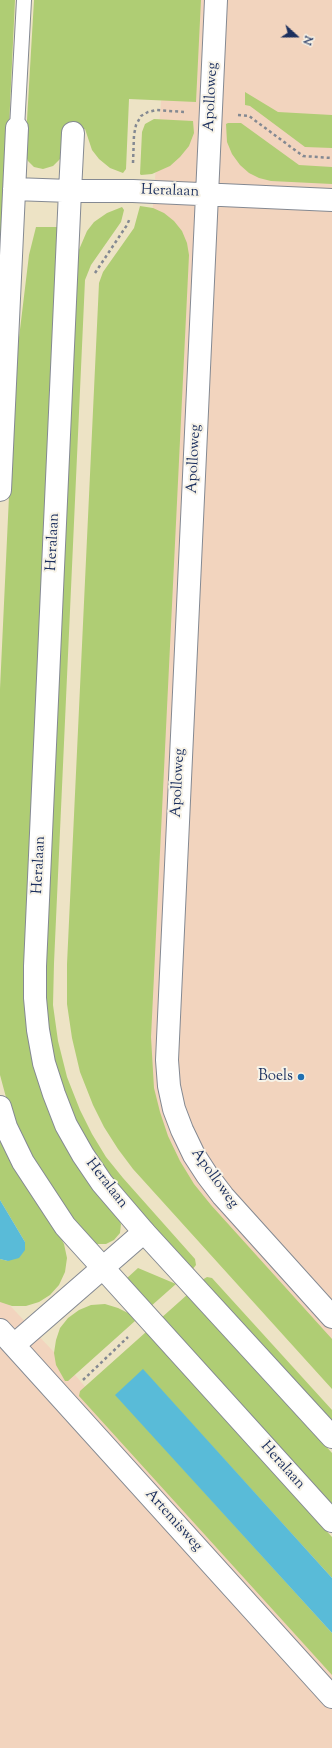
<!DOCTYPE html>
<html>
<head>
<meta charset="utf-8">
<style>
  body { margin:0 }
  #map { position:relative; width:332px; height:1748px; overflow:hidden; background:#ede3c5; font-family:"Sorts Mill Goudy",serif }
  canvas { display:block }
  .north { position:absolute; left:276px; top:16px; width:40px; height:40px; -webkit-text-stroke:3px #f7f3e8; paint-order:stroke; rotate:111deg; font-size:11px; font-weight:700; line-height:16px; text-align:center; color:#1b2f5e }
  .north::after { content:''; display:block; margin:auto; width:14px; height:18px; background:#1b2f5e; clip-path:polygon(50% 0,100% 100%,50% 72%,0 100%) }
</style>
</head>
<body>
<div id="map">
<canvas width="332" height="1748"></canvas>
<div class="north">N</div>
</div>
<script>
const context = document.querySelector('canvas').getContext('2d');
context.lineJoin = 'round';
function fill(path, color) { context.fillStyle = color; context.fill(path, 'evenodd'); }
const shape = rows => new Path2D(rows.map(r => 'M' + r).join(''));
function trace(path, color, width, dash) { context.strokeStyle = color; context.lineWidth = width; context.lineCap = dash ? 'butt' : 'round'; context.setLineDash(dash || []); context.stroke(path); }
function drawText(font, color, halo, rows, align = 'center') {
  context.font = font + ' "Sorts Mill Goudy",serif'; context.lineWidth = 4; context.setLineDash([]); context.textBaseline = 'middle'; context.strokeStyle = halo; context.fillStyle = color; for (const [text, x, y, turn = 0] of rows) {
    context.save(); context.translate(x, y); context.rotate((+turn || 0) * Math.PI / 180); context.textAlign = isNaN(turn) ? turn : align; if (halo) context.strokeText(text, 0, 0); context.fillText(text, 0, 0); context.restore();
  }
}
const built = shape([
  [169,0,332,0,332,1350,165,1162,146,1116,147,281],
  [0,1295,69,1368,241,1567,332,1666,332,1748,0,1748]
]);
const green = shape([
  [0,0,15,0,0,317],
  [34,0,201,0,196,102,129,99,126,169,123,173,110,168,99,159,92,150,85,129,64,130,64,149,60,159,53,166,43,169,34,167,28,161,25,154],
  [245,92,278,112,332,115,332,148,305,147,250,106,245,105],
  [154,119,193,121,194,133,189,146,180,157,170,166,152,174,141,175,140,174,142,132,145,124],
  [228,123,241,123,299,165,332,167,332,184,271,181,259,178,249,173,240,165,232,154,227,142,226,124],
  [140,206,153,208,164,213,174,221,182,231,187,243,189,255,151,1037,154,1088,160,1112,168,1136,180,1161,194,1184,211,1205,332,1339,332,1389,133,1169,118,1149,104,1127,93,1105,80,1072,72,1038,67,1004,67,964,99,283,103,272,134,228],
  [122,207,124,210,121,222,91,265,85,280,54,963,53,1005,58,1041,67,1077,80,1110,92,1134,106,1157,123,1178,195,1259,196,1265,192,1270,110,1177,91,1150,75,1121,54,1060,48,1032,45,985,78,252,87,231,94,222,107,213],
  [36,227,59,227,28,1032,121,1224,120,1233,114,1240,106,1244,97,1244,89,1239,69,1216,51,1190,21,1136,7,1101,0,1075,0,689,16,346,18,346,29,255],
  [0,1135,15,1166,34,1200,58,1232,64,1244,67,1258,65,1272,59,1285,50,1295,39,1302,26,1306,12,1306,0,1302,0,1259,8,1261,25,1242,0,1200],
  [138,1268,176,1284,150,1307,126,1279],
  [207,1277,212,1278,332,1410,332,1424,202,1280],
  [188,1294,332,1453,332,1508,160,1319],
  [105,1304,118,1308,130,1314,135,1321,68,1381,65,1381,56,1365,54,1353,56,1340,60,1328,68,1318,79,1310,91,1305],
  [146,1332,332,1537,332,1578,143,1370,116,1395,332,1633,332,1675,79,1396,80,1391]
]);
const water = shape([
  [0,1200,25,1242,25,1250,19,1258,8,1261,0,1259],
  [143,1369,332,1578,332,1633,115,1395]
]);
const path = shape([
  [238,115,249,116,303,156,332,158],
  [133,163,134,135,136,125,141,116,148,112,156,110,184,112],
  [95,273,127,225,130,218],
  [83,1380,128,1337]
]);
const service = shape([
  [17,128,24,0]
]);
const minor = shape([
  [216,0,167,1060,169,1086,174,1109,182,1130,194,1155,207,1175,223,1196,332,1317],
  [70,191,133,191,332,200],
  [0,1330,332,1697],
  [14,1345,144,1232]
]);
const tertiary = shape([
  [14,189,70,191,73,133],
  [70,191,35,966,35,998,38,1030,44,1063,54,1094,66,1125,83,1155,102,1183,144,1232,332,1437],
  [0,490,17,128],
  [0,1107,6,1127,23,1162,65,1226,332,1521]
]);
const markers = [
  [301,1077,4,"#1f6fb2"]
];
const streetNames = [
  ["Apolloweg",212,97,-87],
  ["Heralaan",170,192,2],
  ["Apolloweg",195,459,-87],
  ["Heralaan",54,542,-87],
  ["Apolloweg",179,783,-87],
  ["Heralaan",40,865,-87],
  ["Apolloweg",214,1179,54],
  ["Heralaan",106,1184,52],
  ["Heralaan",282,1466,48],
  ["Artemisweg",173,1521,48]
];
const poiNames = [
  ["Boels",293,1077]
];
fill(built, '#f2d4be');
fill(green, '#afcd74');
fill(water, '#59bbd8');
trace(service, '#848992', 16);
trace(minor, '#848992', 24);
trace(tertiary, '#848992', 24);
trace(path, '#848992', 2.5, [3, 3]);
trace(service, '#fff', 14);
trace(minor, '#fff', 22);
trace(tertiary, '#fff', 22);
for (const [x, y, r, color] of markers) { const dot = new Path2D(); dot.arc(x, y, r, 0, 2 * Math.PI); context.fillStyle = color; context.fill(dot); trace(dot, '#f7f3e8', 1.5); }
drawText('15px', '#1b2f5e', '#f7f3e8', streetNames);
drawText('15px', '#1b2f5e', '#f7f3e8', poiNames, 'right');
</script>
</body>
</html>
